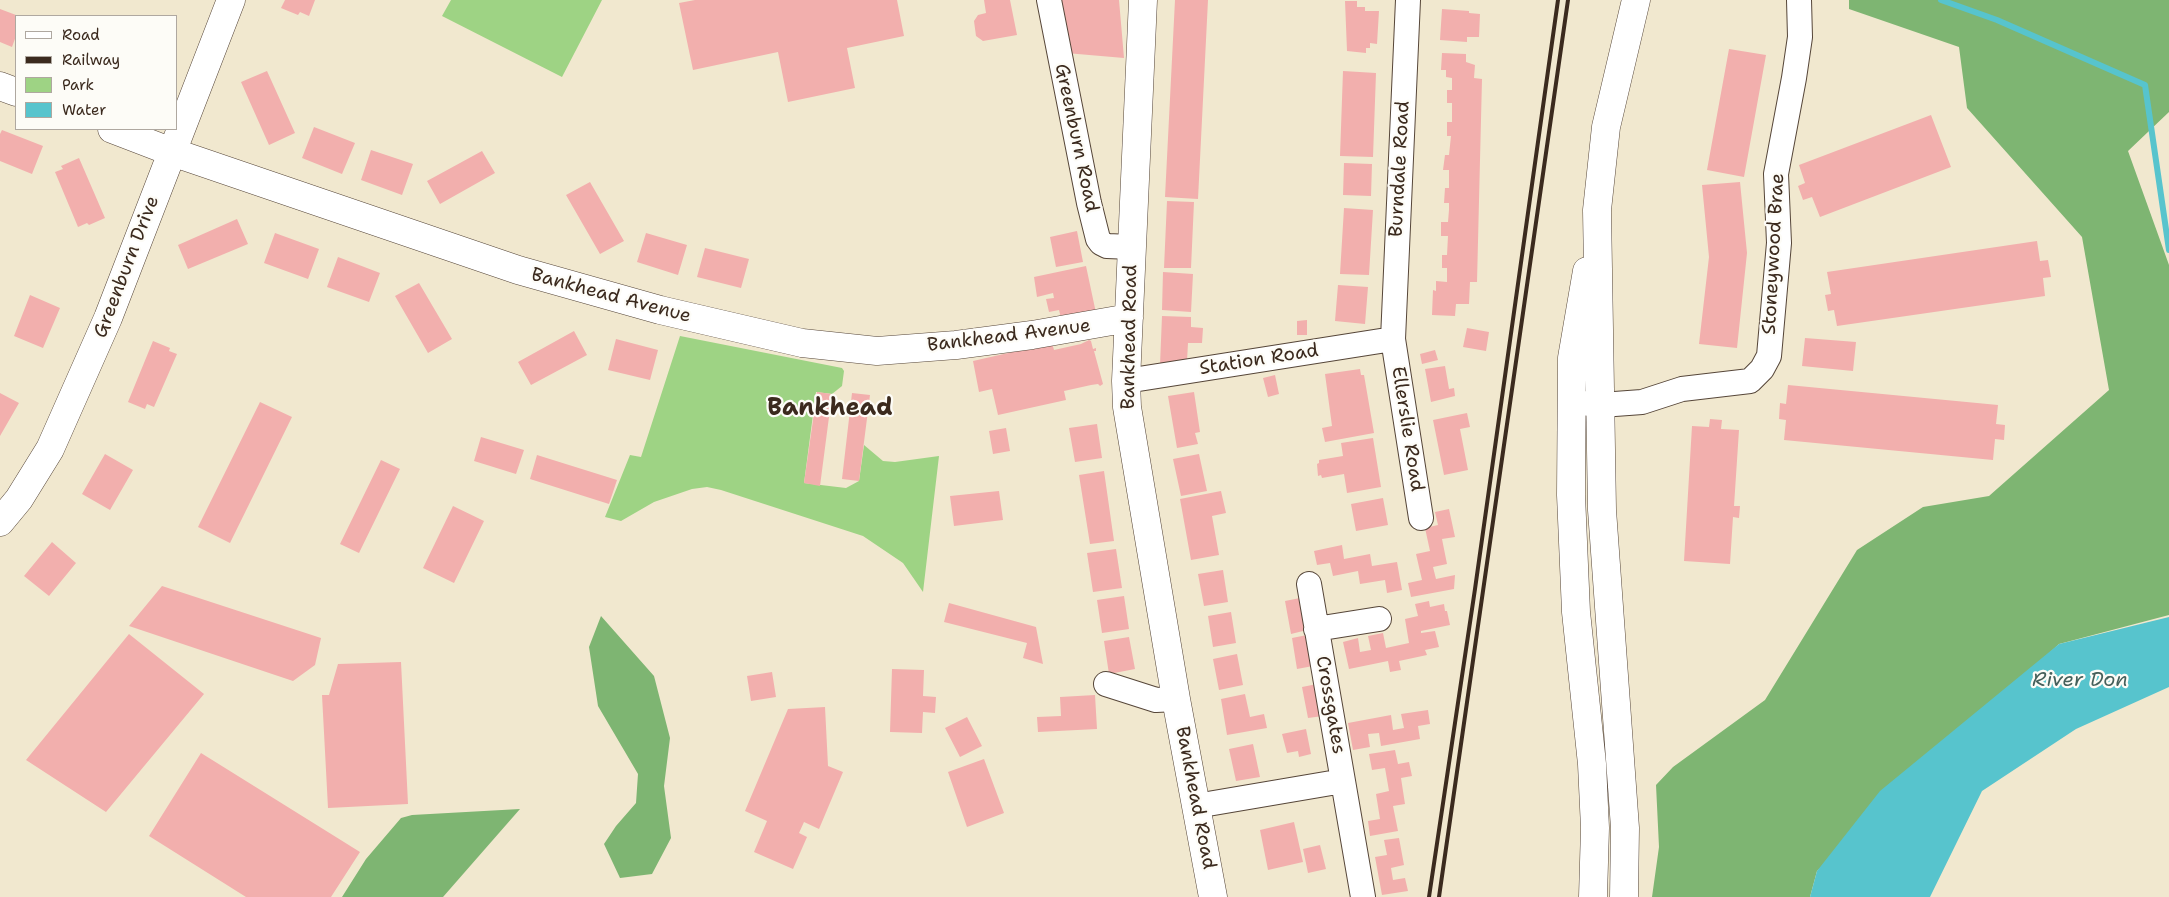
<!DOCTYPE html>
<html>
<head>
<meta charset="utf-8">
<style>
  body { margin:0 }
  #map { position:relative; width:2169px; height:897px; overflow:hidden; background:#f1e8cf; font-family:"Shantell Sans",sans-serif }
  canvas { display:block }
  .legend { position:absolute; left:15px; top:15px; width:162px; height:115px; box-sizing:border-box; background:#fdfcf7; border:1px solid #afa8a0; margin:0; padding:6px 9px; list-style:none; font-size:15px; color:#3b2a1e }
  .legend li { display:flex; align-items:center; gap:10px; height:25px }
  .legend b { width:25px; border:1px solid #afa8a0 }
</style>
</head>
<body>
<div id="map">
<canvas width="2169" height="897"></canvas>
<ul class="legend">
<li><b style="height:6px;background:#fff"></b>Road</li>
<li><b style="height:6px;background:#3b2a1e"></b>Railway</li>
<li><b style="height:14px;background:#9ed384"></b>Park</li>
<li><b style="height:14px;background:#57c4cd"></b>Water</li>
</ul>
</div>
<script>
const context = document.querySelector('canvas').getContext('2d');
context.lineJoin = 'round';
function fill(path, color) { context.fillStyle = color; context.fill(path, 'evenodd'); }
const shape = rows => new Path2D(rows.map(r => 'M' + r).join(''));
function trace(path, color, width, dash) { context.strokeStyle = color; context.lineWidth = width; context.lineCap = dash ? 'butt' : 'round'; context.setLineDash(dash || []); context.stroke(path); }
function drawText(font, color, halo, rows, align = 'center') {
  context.font = font + ' "Shantell Sans",sans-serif'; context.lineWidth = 4.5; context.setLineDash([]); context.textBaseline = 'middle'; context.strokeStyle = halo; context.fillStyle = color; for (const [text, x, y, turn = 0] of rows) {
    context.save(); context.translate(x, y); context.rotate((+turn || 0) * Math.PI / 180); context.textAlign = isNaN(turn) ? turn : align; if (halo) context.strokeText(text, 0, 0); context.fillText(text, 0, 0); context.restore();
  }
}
const green = shape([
  [451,0,602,0,562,77,442,16],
  [680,336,842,368,844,371,842,386,832,394,816,392,804,483,846,488,859,481,864,445,883,461,895,462,939,456,923,592,903,563,863,536,721,490,707,487,692,489,654,502,621,521,605,517,630,455,641,457]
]);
const forest = shape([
  [1849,0,2169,0,2169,112,2128,151,2169,265,2169,615,2059,644,1817,871,1810,897,1652,897,1659,847,1656,785,1673,767,1765,700,1857,550,1923,507,1989,496,2109,390,2082,237,1967,108,1959,47,1849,9],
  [601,616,654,676,670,738,664,786,671,838,652,874,620,878,604,844,616,826,636,803,638,774,598,706,589,647],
  [520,809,443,897,342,897,366,859,401,818,412,815]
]);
const water = shape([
  [2169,617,2169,687,2076,729,1982,791,1930,897,1810,897,1817,871,1880,791,2059,644]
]);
const stream = shape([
  [1941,0,1997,20,2145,85,2169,250]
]);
const building = shape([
  [285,0,315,0,309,16,300,12,298,15,281,8],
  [695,0,897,0,904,36,847,48,855,88,788,102,778,52,693,70,679,3],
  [984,0,1010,0,1017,35,983,41,976,36,974,21,978,15,986,13],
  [1057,0,1119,0,1124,58,1066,53],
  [1175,0,1208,0,1198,199,1165,197],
  [1345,1,1357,1,1357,7,1365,7,1365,11,1379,11,1377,44,1370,43,1370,48,1366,48,1366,53,1347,51],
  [0,9,16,15,16,36,12,47,0,42],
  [1442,9,1469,11,1469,13,1480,14,1479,37,1467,37,1467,42,1440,40],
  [1729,49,1766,55,1744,177,1707,170],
  [1442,53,1466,54,1466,62,1475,65,1474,78,1482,79,1477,282,1470,282,1469,304,1456,304,1455,316,1432,315,1433,290,1436,291,1436,281,1447,282,1447,268,1442,268,1442,255,1447,255,1448,236,1441,236,1441,222,1448,222,1449,210,1449,203,1444,203,1445,188,1449,188,1449,170,1443,170,1445,155,1449,155,1451,136,1447,136,1447,122,1452,122,1452,103,1447,103,1447,90,1452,90,1452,78,1446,77,1446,70,1441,70],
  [267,71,295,133,269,145,241,82],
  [1343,71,1376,73,1373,157,1340,156],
  [1931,115,1951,167,1820,217,1812,197,1803,200,1798,186,1805,183,1799,165],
  [314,127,355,143,342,174,302,158],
  [2,130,43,146,32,174,0,161,0,134],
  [371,150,413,164,402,195,361,180],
  [482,151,495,173,440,204,427,181],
  [79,158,105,218,89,225,87,223,78,227,55,172,63,169,61,166],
  [1344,163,1372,164,1371,196,1343,195],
  [590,182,624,241,600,254,566,195],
  [1740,182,1747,253,1737,348,1699,344,1709,257,1702,185],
  [1167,201,1194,202,1191,268,1164,268],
  [1344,208,1373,210,1369,275,1340,274],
  [237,219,248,244,188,269,178,245],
  [1077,231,1083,262,1056,267,1050,237],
  [275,233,319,249,308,279,264,263],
  [646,233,687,245,678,275,637,262],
  [2037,241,2040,261,2048,260,2051,277,2043,278,2045,296,1837,326,1834,310,1828,311,1825,295,1831,294,1827,272],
  [705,248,749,259,741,288,697,277],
  [338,257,380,273,369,302,327,287],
  [1086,266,1096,313,1061,318,1059,310,1049,312,1046,299,1054,298,1053,293,1037,297,1034,277],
  [1163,272,1193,274,1191,312,1162,310],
  [419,283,452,339,428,353,395,296],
  [1338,285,1368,287,1365,324,1335,321],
  [30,295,60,308,43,348,14,336],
  [1162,316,1191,317,1191,327,1203,328,1202,343,1188,343,1187,361,1160,365],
  [1307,320,1307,335,1297,335,1297,321],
  [1467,328,1489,332,1486,351,1463,347],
  [574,331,587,355,531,385,518,362],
  [1805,338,1856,342,1853,371,1802,366],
  [616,339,658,350,650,380,608,370],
  [1089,340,1091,341,1093,349,1096,348,1096,351,1094,351,1103,384,1100,386,1098,384,1091,385,1064,391,1066,400,998,415,992,389,979,392,973,361,1052,343,1054,350,1081,344],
  [153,341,170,348,169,351,177,354,154,407,147,404,145,409,128,402],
  [1435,350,1438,360,1422,364,1420,354],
  [1445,366,1449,389,1454,388,1455,396,1431,402,1425,369],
  [1360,369,1361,375,1364,375,1374,433,1325,442,1322,428,1332,426,1325,374],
  [1275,375,1279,394,1268,397,1263,378],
  [1788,385,1998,405,1996,424,2005,425,2004,440,1995,439,1993,460,1784,440,1786,420,1779,419,1780,403,1786,404],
  [817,392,832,394,820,486,804,483],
  [1194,392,1200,432,1195,433,1198,444,1177,448,1168,396],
  [0,393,19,403,0,436],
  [852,393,870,395,859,481,842,479],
  [260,402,292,417,230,543,198,527],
  [1467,413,1470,427,1460,429,1468,470,1444,475,1433,420],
  [1710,419,1722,420,1721,429,1739,430,1734,506,1740,506,1739,518,1733,517,1730,564,1684,561,1692,426,1709,427],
  [1097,424,1102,458,1075,462,1069,428],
  [1006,428,1010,451,993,454,989,431],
  [481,437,524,450,516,474,474,461],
  [1373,438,1381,487,1347,493,1344,474,1322,478,1321,475,1318,476,1317,464,1319,463,1319,460,1343,456,1341,443],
  [105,454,133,470,110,510,82,494],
  [1199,454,1207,491,1181,496,1173,459],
  [537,455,617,480,609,504,530,479],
  [381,460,400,469,359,553,340,544],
  [1104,471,1114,541,1090,544,1079,475],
  [999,491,1003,520,954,526,950,496],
  [1221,491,1226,513,1212,516,1219,555,1191,560,1180,499],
  [1383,498,1388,525,1356,531,1351,504],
  [453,506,484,521,454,583,423,568],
  [1449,509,1455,537,1442,539,1447,564,1433,567,1436,579,1455,575,1454,589,1411,597,1408,583,1422,580,1416,554,1430,551,1425,528,1438,525,1435,512],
  [52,542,76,563,49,596,24,576],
  [1342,545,1344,559,1370,554,1372,566,1397,562,1402,590,1387,593,1385,580,1360,584,1358,571,1333,576,1330,563,1317,565,1314,551],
  [1116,549,1122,588,1093,592,1087,553],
  [1223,570,1228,602,1204,606,1198,574],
  [162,586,321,638,315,665,293,681,129,626],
  [1124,596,1129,629,1102,633,1097,600],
  [1300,598,1307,630,1291,634,1285,601],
  [1429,601,1430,607,1444,604,1445,611,1447,611,1450,625,1421,631,1421,633,1435,631,1439,647,1425,650,1427,655,1399,661,1401,670,1390,672,1388,661,1349,669,1343,642,1358,638,1360,652,1371,650,1368,636,1383,633,1386,648,1409,643,1405,619,1418,616,1415,604],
  [949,603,1036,627,1043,664,1023,658,1027,643,944,622],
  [1231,612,1236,643,1213,647,1208,616],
  [129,634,204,694,106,812,26,760],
  [1307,635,1313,666,1297,669,1292,638],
  [1129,637,1135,669,1109,674,1104,641],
  [1237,654,1243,685,1219,690,1213,659],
  [401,662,408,804,328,808,322,695,329,695,338,664],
  [892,669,924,670,923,696,936,697,935,713,923,712,922,733,890,732],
  [772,672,776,697,751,701,747,676],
  [1317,684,1323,716,1308,718,1302,687],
  [1245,694,1250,717,1264,714,1267,728,1227,735,1221,699],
  [1095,695,1097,729,1038,732,1037,717,1061,716,1060,697],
  [825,707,828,766,843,772,819,829,804,822,799,833,807,837,793,869,754,852,767,821,745,811,788,709],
  [1428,710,1430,724,1418,726,1420,739,1381,746,1379,733,1368,734,1370,747,1353,750,1348,723,1391,715,1393,730,1404,728,1401,714],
  [967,717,982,746,960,757,945,728],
  [1306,729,1311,754,1299,757,1298,751,1287,753,1282,734],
  [1253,744,1260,777,1236,781,1229,749],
  [1395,750,1398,764,1409,762,1412,776,1401,778,1405,804,1393,806,1398,831,1370,836,1368,821,1380,819,1376,794,1389,791,1385,768,1372,770,1369,754],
  [201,753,360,852,331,897,246,897,149,836],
  [984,759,1004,813,967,827,948,772],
  [1294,822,1303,862,1268,870,1260,830],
  [1399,838,1404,865,1391,868,1393,880,1405,878,1408,891,1382,895,1375,857,1387,855,1384,840],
  [1320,845,1326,869,1308,873,1303,849]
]);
const street = shape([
  [1049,0,1089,203,1098,239,1101,243,1107,246,1132,247],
  [1408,0,1393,339,1421,518],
  [1126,381,1393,339],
  [1582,403,1601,405,1642,402,1682,389,1750,381,1762,369,1769,356,1779,243,1776,174,1794,78,1800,37,1799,0],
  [1309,584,1363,897],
  [1316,629,1379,619],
  [1106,684,1156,700,1176,699],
  [1196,806,1343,781]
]);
const secondary = shape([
  [1143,0,1126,381,1127,407,1176,699,1213,897],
  [0,86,16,92],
  [112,129,172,152,518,270,660,310,802,343,877,351,956,345,1032,335,1129,318],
  [0,522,19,499,50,449,108,318,231,0]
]);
const primary = shape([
  [1587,271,1572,358,1571,495,1576,612,1592,764,1595,828,1593,897],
  [1624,897,1625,828,1602,510,1597,210,1606,127,1636,0]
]);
const rail = shape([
  [1429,897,1475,589,1558,0],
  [1439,897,1568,0]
]);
const streetNames = [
  ["Greenburn Road",1076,138,78],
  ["Burndale Road",1400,169,-87],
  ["Stoneywood Brae",1774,254,-87],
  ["Greenburn Drive",127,267,-69],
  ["Bankhead Avenue",611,296,15],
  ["Bankhead Avenue",1009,336,-7],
  ["Bankhead Road",1130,337,-89],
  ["Station Road",1259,360,-9],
  ["Ellerslie Road",1407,429,81],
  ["Crossgates",1330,705,80],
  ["Bankhead Road",1195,798,79]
];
const waterNames = [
  ["River Don",2080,681]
];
const districtNames = [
  ["Bankhead",830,409]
];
fill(green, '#9ed384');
fill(forest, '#7eb572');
fill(water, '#57c4cd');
trace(stream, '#57c4cd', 6);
fill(building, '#f2afad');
trace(street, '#564639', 26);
trace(secondary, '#564639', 29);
trace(primary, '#564639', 29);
trace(street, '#fff', 24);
trace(secondary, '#fff', 28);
trace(primary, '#fff', 28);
trace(rail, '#3b2a1e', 4);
drawText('19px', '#3b2a1e', '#fdfcf7', streetNames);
drawText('italic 20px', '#45605b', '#fdfcf7', waterNames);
drawText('bold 24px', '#3b2a1e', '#fdfcf7', districtNames);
</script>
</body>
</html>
